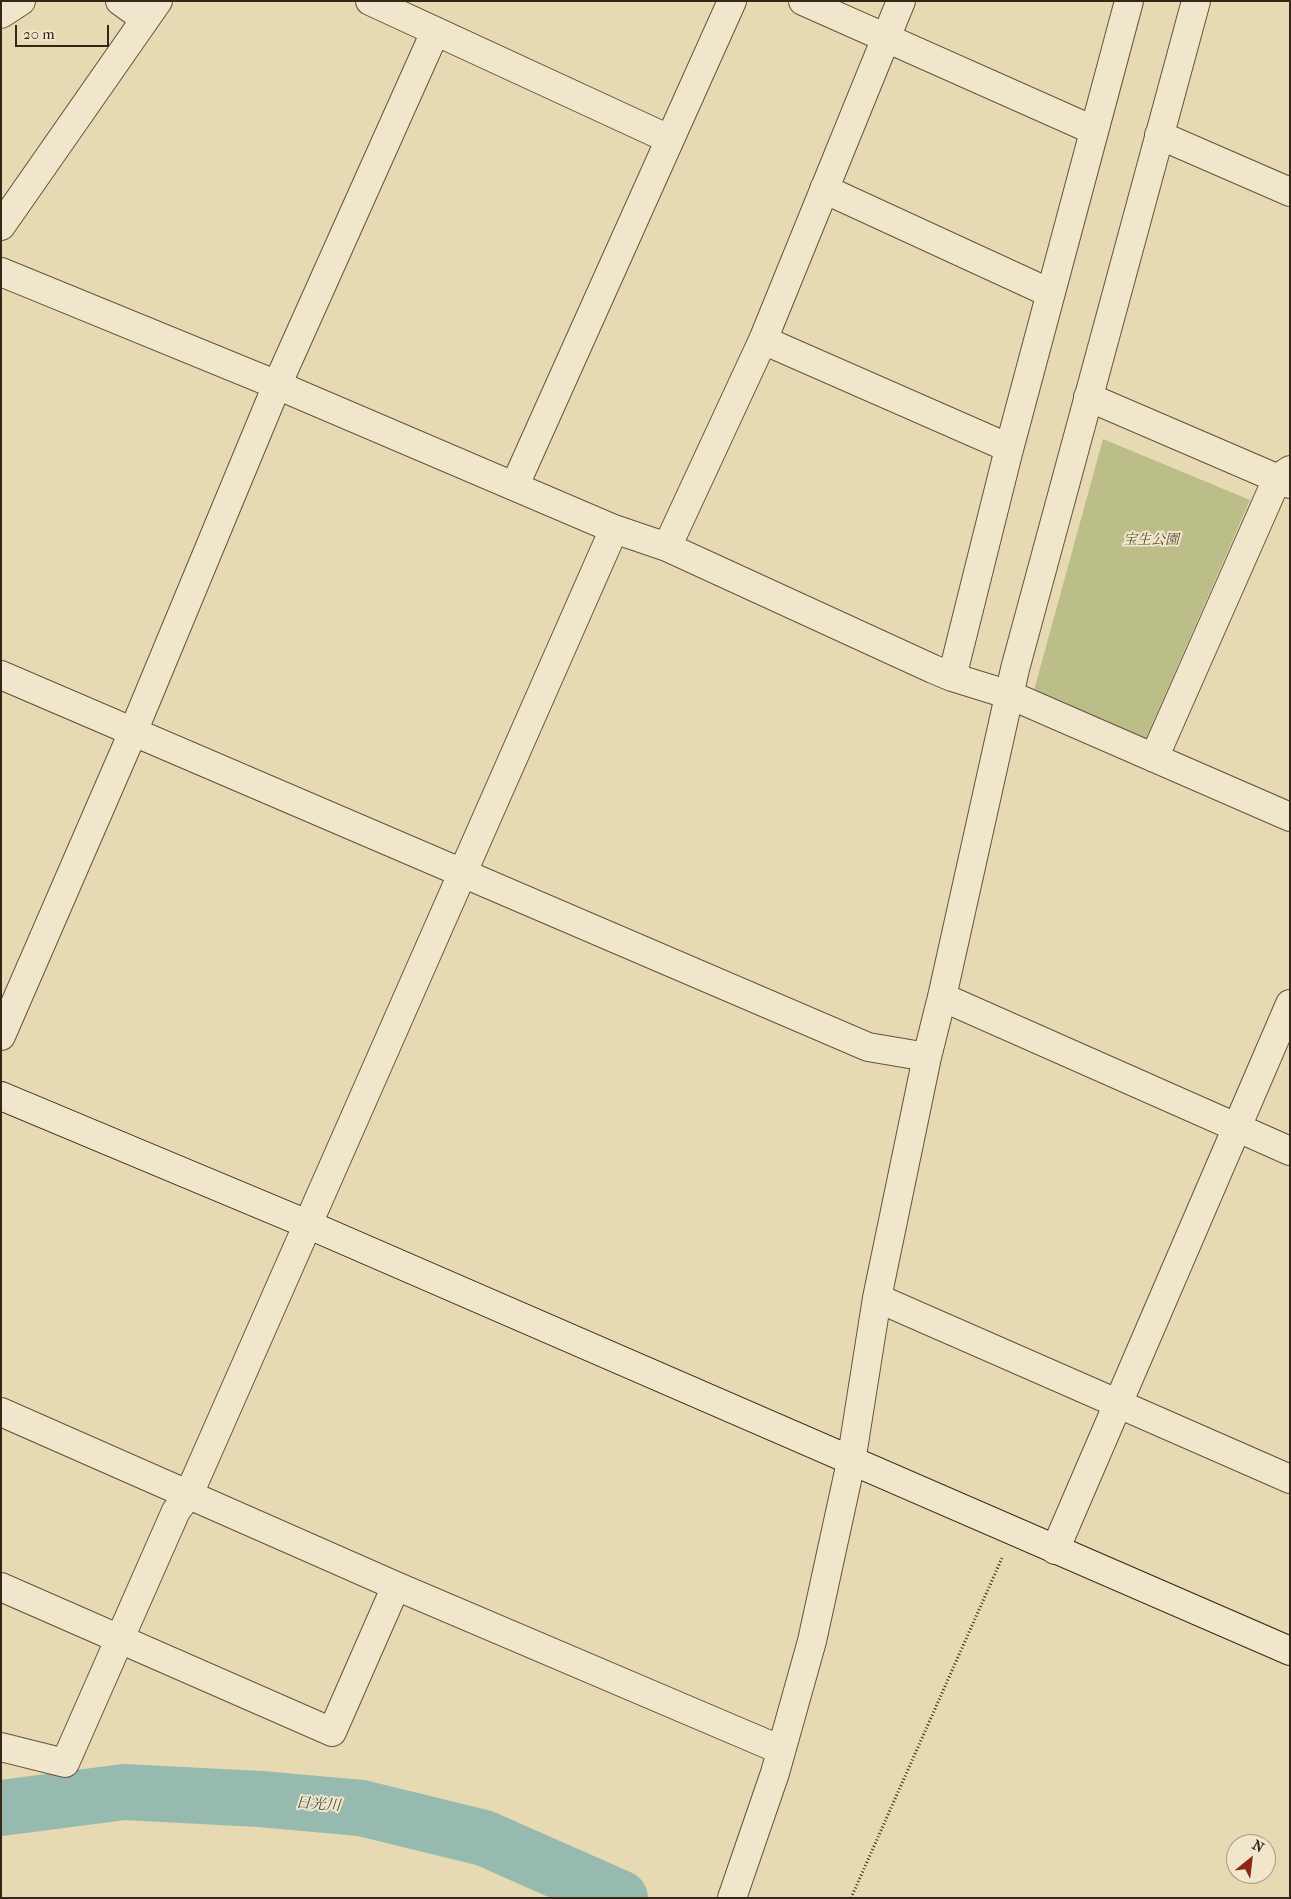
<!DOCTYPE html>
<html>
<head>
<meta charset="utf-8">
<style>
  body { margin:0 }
  #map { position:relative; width:1291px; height:1899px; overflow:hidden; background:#e7d9b1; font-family:"IM FELL French Canon",serif }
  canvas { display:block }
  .frame { position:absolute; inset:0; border:2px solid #352717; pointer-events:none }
  .north { position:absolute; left:1226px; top:1834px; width:50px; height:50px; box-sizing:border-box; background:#efe6cc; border:1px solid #a59a84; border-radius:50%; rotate:29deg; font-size:14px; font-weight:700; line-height:20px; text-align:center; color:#352717 }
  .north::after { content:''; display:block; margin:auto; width:18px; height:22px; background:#8f2418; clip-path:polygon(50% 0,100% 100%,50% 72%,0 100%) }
  .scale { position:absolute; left:15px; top:25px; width:94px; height:22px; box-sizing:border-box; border:2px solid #352717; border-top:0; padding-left:6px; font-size:15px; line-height:18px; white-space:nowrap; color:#352717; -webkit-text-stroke:4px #efe6cc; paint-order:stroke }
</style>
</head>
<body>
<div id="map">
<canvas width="1291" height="1899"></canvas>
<div class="frame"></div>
<div class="north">N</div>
<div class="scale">20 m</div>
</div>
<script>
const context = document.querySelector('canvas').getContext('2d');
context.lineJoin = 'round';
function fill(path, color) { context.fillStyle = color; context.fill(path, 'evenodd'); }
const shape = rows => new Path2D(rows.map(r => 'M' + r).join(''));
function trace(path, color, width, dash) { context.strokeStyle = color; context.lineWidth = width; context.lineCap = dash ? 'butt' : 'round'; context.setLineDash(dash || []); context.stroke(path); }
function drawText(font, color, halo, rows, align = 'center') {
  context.font = font + ' "IM FELL French Canon","Noto Serif JP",serif'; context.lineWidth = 4; context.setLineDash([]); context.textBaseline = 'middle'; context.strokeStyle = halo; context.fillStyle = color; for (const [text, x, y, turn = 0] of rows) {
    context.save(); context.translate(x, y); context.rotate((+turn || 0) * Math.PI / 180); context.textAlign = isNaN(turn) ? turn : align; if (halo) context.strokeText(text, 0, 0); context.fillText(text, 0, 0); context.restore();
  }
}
const green = shape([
  [1103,439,1250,500,1146,739,1033,694]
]);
const river = shape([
  [1,1808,124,1792,260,1799,361,1808,484,1838,620,1898]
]);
const path = shape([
  [851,1898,1002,1558]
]);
const street = shape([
  [120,1,145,19],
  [370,1,669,139],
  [803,1,1093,130],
  [1,14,21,1],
  [1159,135,1290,192],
  [824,189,1050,293],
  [1,226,158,1],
  [1,272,277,385,614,529,667,547,933,669,952,677,1010,695,1290,817],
  [763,340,1009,448],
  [1088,397,1290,484],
  [515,485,732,1],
  [667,547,763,340,901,1],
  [1,675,868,1047,927,1057],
  [952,677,1008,453,1129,1],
  [1154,758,1277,479,1290,470],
  [942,997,1290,1151],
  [1,1036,133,732,277,385,435,32],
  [877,1298,1290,1479],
  [1,1412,396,1586,781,1750],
  [1055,1550,1290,1004],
  [1,1587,332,1732,396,1586],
  [1,1747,65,1763,176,1511,189,1494,614,529],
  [732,1898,775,1773,812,1641,851,1462,877,1298,927,1057,942,997,1015,669,1196,1]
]);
const secondary = shape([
  [1,1096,307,1224,1290,1651]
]);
const parkNames = [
  ["宝生公園",1151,541]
];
const waterNames = [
  ["日光川",318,1805,4]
];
fill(green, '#bbbe88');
trace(river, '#97bab0', 56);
trace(street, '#62543e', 30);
trace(secondary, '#352717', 30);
trace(path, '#352717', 3, [1, 2.5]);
trace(street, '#efe6cc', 28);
trace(secondary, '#efe6cc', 28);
drawText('italic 14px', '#564d33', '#efe6cc', parkNames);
drawText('italic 15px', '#4e4c3d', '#efe6cc', waterNames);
</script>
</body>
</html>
